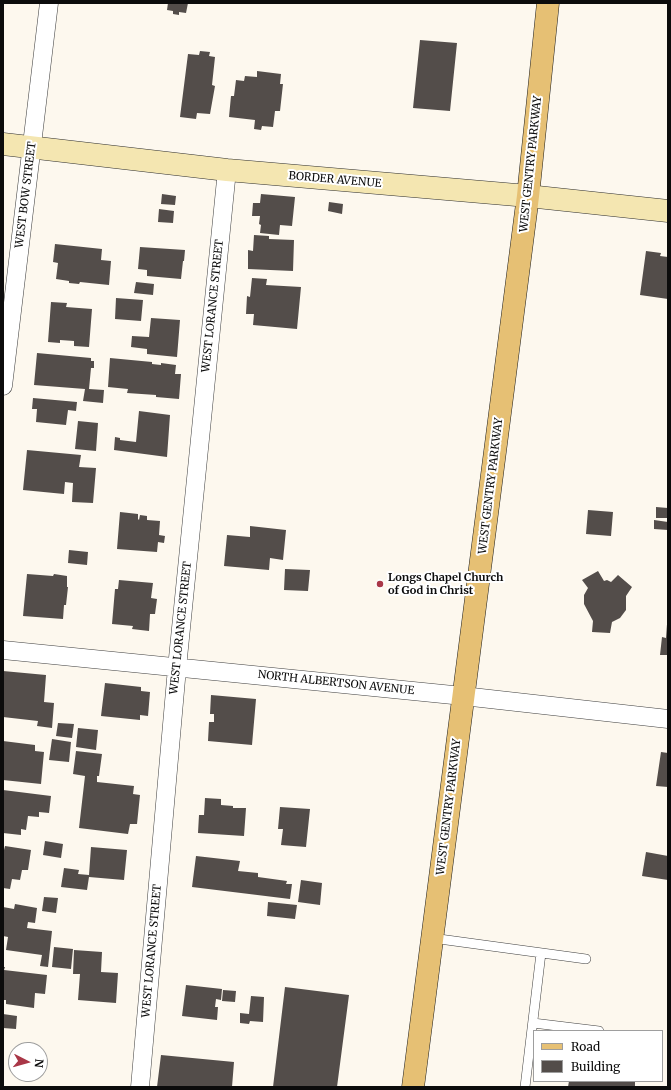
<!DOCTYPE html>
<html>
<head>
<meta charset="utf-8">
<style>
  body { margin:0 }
  #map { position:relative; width:671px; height:1090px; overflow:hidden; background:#fdf8ee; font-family:Merriweather,serif }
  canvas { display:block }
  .frame { position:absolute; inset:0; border:4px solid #0c0c0c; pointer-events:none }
  .legend { position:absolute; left:533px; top:1030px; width:130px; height:52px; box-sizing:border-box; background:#fff; border:1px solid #9e9e9e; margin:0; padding:5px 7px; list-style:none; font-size:12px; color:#0c0c0c }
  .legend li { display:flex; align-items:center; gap:8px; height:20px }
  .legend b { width:20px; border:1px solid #9e9e9e }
  .north { position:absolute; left:8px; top:1042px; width:40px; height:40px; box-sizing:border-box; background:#fff; border:1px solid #9e9e9e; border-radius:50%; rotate:96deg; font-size:11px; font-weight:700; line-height:16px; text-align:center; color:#0c0c0c }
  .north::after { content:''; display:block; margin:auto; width:14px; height:18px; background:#a93747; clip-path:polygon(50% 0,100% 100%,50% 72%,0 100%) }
</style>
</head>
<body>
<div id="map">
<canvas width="671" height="1090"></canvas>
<div class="frame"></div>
<ul class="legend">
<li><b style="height:5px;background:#e6c074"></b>Road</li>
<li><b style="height:11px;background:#534d4a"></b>Building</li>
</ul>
<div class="north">N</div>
</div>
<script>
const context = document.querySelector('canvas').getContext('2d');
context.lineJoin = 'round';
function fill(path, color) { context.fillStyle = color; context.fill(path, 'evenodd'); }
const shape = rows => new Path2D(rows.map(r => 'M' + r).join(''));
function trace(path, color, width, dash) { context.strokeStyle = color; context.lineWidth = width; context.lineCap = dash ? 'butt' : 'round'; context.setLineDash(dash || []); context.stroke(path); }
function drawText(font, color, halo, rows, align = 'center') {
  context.font = font + ' Merriweather,serif'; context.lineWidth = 4; context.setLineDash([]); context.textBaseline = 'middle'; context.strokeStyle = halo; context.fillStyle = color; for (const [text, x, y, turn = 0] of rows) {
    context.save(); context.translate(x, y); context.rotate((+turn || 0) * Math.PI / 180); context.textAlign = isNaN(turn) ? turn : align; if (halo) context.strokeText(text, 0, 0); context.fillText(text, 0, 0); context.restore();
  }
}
const building = shape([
  [168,3,188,3,186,13,179,12,179,15,173,14,173,11,167,10],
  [420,40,457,43,450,111,413,108],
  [200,51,210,52,209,56,215,57,212,85,215,86,210,114,197,113,196,119,180,117,188,54,199,55],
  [257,71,281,74,280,84,283,84,280,111,275,111,273,127,262,126,261,130,254,129,255,120,229,117,231,96,234,96,236,80,244,81,245,76,257,77],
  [162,194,176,196,175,205,161,204],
  [261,194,295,197,292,226,280,225,279,235,260,233,261,225,259,224,260,216,252,216,253,203,260,203],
  [329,202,343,204,342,214,328,211],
  [159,209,174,211,173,223,158,222],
  [254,235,269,236,269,239,294,240,293,271,248,269,248,250,253,251],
  [55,244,102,249,101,260,111,261,109,285,80,282,79,284,69,283,69,281,56,279,58,263,53,262],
  [140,247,185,250,184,261,183,261,181,279,147,276,147,270,138,269],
  [646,251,661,253,660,256,668,257,668,299,640,295],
  [252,278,267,279,266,285,301,287,297,329,253,325,254,314,246,314,247,296,250,297],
  [136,282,154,284,153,295,134,293],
  [116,298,143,300,141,321,115,319],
  [51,302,67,303,66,307,92,309,89,347,74,346,74,341,60,340,60,343,48,342],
  [151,318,180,320,177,357,147,354,147,349,131,347,132,336,149,337],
  [37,353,91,358,91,361,94,361,94,368,91,368,89,389,104,390,103,403,83,401,85,389,34,385],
  [110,358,152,362,152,364,161,365,161,363,176,365,175,374,181,374,179,399,156,397,156,395,127,393,128,389,108,387],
  [33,398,77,402,76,411,68,410,66,425,36,422,37,409,32,409],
  [139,411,170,415,167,457,114,450,115,437,120,438,120,440,136,442],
  [78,421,98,423,96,451,75,449],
  [27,450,81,455,79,467,96,468,93,503,72,502,73,483,65,482,64,494,23,490],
  [656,507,668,508,668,518,656,518],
  [588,510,613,512,611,536,586,534],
  [120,512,138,514,138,519,139,520,140,515,147,516,147,520,160,521,159,535,165,536,164,543,158,542,157,552,117,549],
  [654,520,668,522,668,530,654,529],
  [250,526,286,530,283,560,270,558,269,570,224,566,227,535,250,537],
  [69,550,88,552,87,565,68,563],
  [285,569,310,570,308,591,284,590],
  [598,571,604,581,607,580,611,582,618,575,632,587,626,596,626,610,620,618,612,622,610,633,592,632,593,621,584,604,584,595,588,588,582,580],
  [27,574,53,576,54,574,67,576,67,587,68,587,66,605,64,605,63,619,23,616],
  [119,580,153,583,151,598,157,599,155,614,150,614,149,631,132,629,133,626,112,624,115,589,118,589],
  [667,624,668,624,668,655,660,655,662,637,666,638],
  [3,671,46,675,44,702,54,703,52,728,37,726,38,721,3,717],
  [105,683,141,687,141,691,150,692,148,716,140,715,140,720,101,716],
  [211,695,256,699,252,745,208,741,209,722,214,722,214,714,210,714],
  [58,723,74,724,72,738,56,736],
  [78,728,98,730,96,750,76,747],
  [52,739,71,742,69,762,49,760],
  [3,741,35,745,35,751,44,752,41,784,3,780],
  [76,751,102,754,99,776,97,776,97,782,134,786,133,794,140,795,137,824,130,824,128,834,79,828,85,776,73,774],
  [661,752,668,753,668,787,656,786],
  [3,790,51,796,49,813,39,812,39,817,28,816,26,830,21,829,21,835,3,833],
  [205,798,221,799,221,805,233,806,233,808,246,808,244,836,198,833,199,815,204,815],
  [280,807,310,809,306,847,281,845,283,829,278,829],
  [45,841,63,844,61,858,43,855],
  [5,846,31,850,28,870,22,870,20,880,12,879,10,889,3,888,3,850,4,850],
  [91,847,127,850,124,880,89,877,87,890,61,887,64,868,79,870,78,874,89,875],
  [646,852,668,856,668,880,642,876],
  [196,856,240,861,238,871,258,873,258,877,287,881,286,884,292,884,290,899,192,887],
  [301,880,322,883,320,905,298,902],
  [44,897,58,898,56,913,42,911],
  [268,902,297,905,295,919,267,916],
  [15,904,37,908,35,923,28,922,27,928,52,931,48,967,40,966,42,955,6,950,8,937,3,936,3,907,14,909],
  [54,947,73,949,71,969,52,967],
  [74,950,102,952,101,972,118,973,116,1003,78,1000,80,974,73,974],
  [3,967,5,967,4,970,47,975,45,994,35,993,34,1008,6,1004,6,1000,3,1000],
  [186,985,222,989,221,1000,216,999,215,1007,218,1007,217,1020,182,1016],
  [285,987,349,995,337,1087,273,1087],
  [223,990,236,991,235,1002,222,1001],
  [251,996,264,997,263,1022,250,1021,249,1024,240,1023,240,1013,249,1014],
  [3,1014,17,1016,16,1029,3,1028],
  [161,1055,234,1062,232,1087,157,1087],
  [569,1081,635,1081,635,1087,568,1087]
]);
const lane = shape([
  [432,938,586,959],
  [533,1023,599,1031],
  [525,1087,541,953]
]);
const street = shape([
  [3,386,49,3],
  [3,650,463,696,668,719],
  [140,1087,177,668,227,170]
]);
const secondary = shape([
  [3,144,227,170,528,196,668,211]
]);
const primary = shape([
  [413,1087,528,196,548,3]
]);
const markers = [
  [380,584,4,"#a93747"]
];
const streetNames = [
  ["WEST GENTRY PARKWAY",531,164,-84],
  ["BORDER AVENUE",335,180,5],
  ["WEST BOW STREET",26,195,-83],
  ["WEST LORANCE STREET",213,306,-84],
  ["WEST GENTRY PARKWAY",491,486,-83],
  ["WEST LORANCE STREET",181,628,-84],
  ["NORTH ALBERTSON AVENUE",336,683,6],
  ["WEST GENTRY PARKWAY",449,807,-83],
  ["WEST LORANCE STREET",152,951,-85]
];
const poiNames = [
  ["Longs Chapel Church",388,578],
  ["of God in Christ",388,591]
];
fill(building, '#534d4a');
trace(lane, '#3f3f3f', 10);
trace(street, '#3f3f3f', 19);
trace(secondary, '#2e2e2e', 23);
trace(primary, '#1d1d1d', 23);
trace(lane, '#fff', 9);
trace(street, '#fff', 18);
trace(secondary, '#f4e6b1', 22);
trace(primary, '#e6c074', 22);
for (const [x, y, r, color] of markers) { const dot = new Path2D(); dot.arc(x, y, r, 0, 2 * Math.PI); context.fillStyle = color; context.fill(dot); trace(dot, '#fff', 1.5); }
drawText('11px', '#0c0c0c', '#fff', streetNames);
drawText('bold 11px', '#0c0c0c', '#fff', poiNames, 'left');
</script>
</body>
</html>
